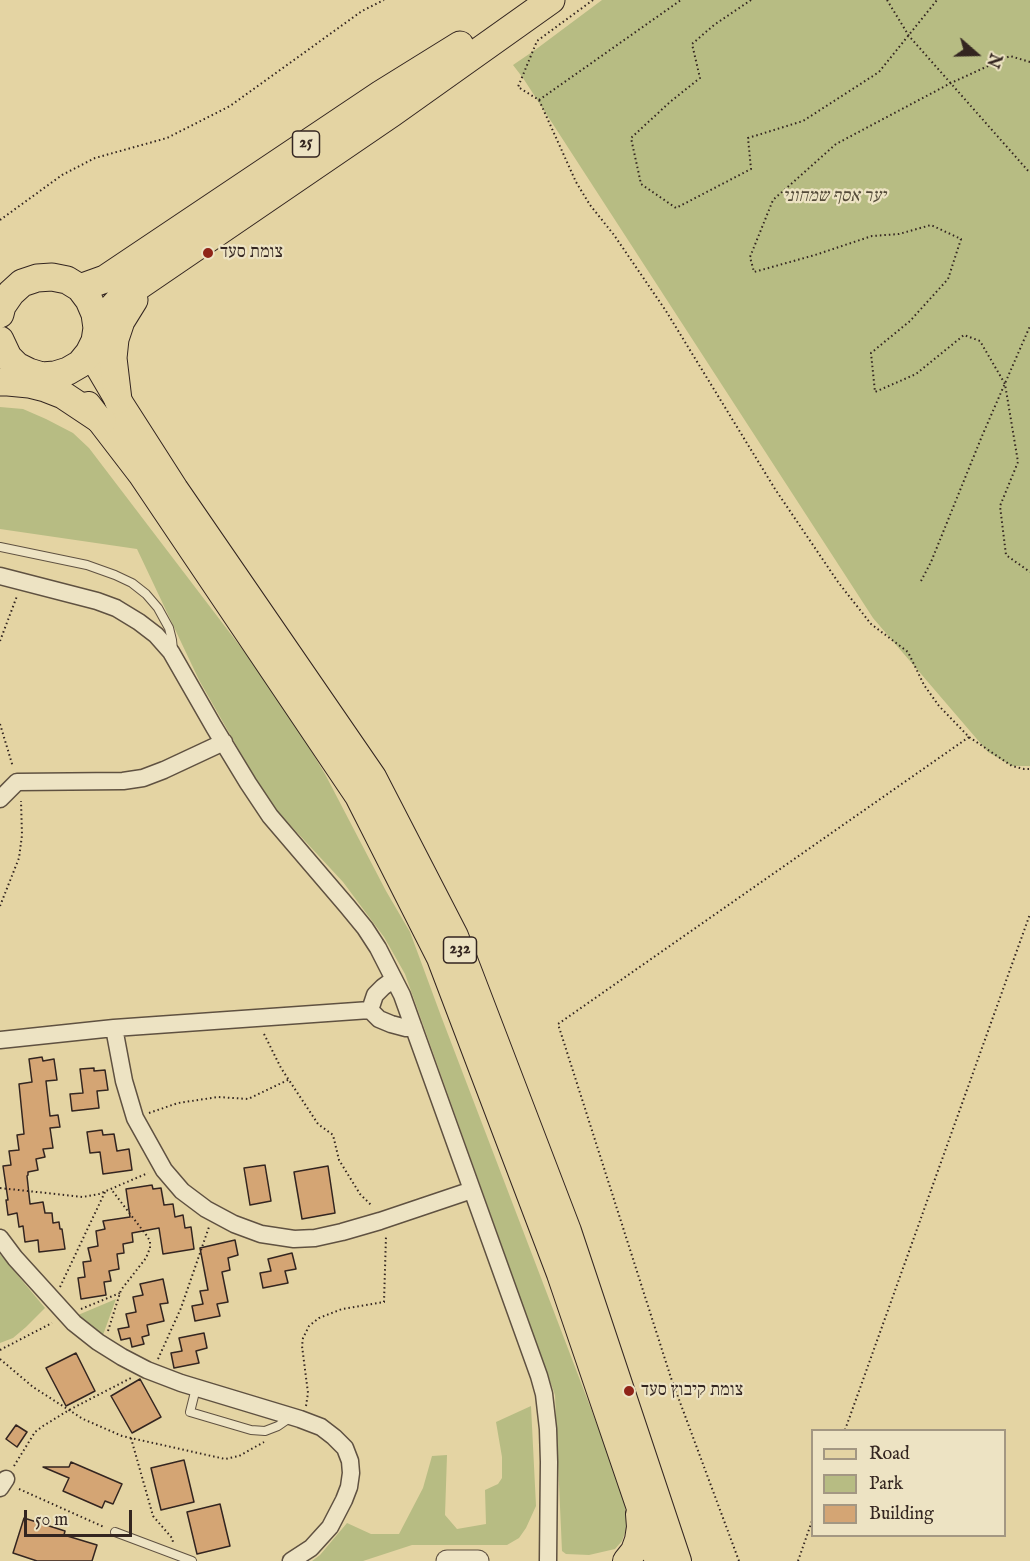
<!DOCTYPE html>
<html>
<head>
<meta charset="utf-8">
<style>
  body { margin:0 }
  #map { position:relative; width:1030px; height:1561px; overflow:hidden; background:#e4d4a3; font-family:"IM FELL English",serif }
  canvas { display:block }
  .legend { position:absolute; left:811px; top:1429px; width:195px; height:108px; box-sizing:border-box; background:#ede3c3; border:2px solid #a39782; margin:0; padding:8px 10px; list-style:none; font-size:18px; color:#332520 }
  .legend li { display:flex; align-items:center; gap:12px; height:30px }
  .legend b { width:30px; border:2px solid #a39782 }
  .north { position:absolute; left:946px; top:24px; width:60px; height:60px; -webkit-text-stroke:4px #ede3c3; paint-order:stroke; rotate:110deg; font-size:16px; font-weight:700; line-height:24px; text-align:center; color:#332520 }
  .north::after { content:''; display:block; margin:auto; width:21px; height:27px; background:#332520; clip-path:polygon(50% 0,100% 100%,50% 72%,0 100%) }
  .scale { position:absolute; left:24px; top:1510px; width:108px; height:27px; box-sizing:border-box; border:3px solid #332520; border-top:0; padding-left:8px; font-size:18px; line-height:21px; white-space:nowrap; color:#332520; -webkit-text-stroke:4px #ede3c3; paint-order:stroke }
</style>
</head>
<body>
<div id="map">
<canvas width="1030" height="1561"></canvas>
<ul class="legend">
<li><b style="height:8px;background:#e4d4a3"></b>Road</li>
<li><b style="height:16px;background:#b7bc83"></b>Park</li>
<li><b style="height:16px;background:#d4a574"></b>Building</li>
</ul>
<div class="north">N</div>
<div class="scale">50 m</div>
</div>
<script>
const context = document.querySelector('canvas').getContext('2d');
context.lineJoin = 'round';
function fill(path, color) { context.fillStyle = color; context.fill(path, 'evenodd'); }
const shape = rows => new Path2D(rows.map(r => 'M' + r).join(''));
function trace(path, color, width, dash) { context.strokeStyle = color; context.lineWidth = width; context.lineCap = dash ? 'butt' : 'round'; context.setLineDash(dash || []); context.stroke(path); }
function drawText(font, color, halo, rows, align = 'center') {
  context.font = font + ' "IM FELL English","Frank Ruhl Libre",serif'; context.lineWidth = 4.5; context.setLineDash([]); context.textBaseline = 'middle'; context.strokeStyle = halo; context.fillStyle = color; for (const [text, x, y, turn = 0] of rows) {
    context.save(); context.translate(x, y); context.rotate((+turn || 0) * Math.PI / 180); context.textAlign = isNaN(turn) ? turn : align; if (halo) context.strokeText(text, 0, 0); context.fillText(text, 0, 0); context.restore();
  }
}
const green = shape([
  [602,0,1030,0,1030,766,1012,766,988,752,873,618,523,78,513,65,535,50],
  [0,407,23,409,46,419,73,433,89,448,246,654,291,717,325,774,386,891,410,932,441,1016,622,1490,626,1511,626,1530,622,1541,615,1549,589,1555,566,1554,562,1551,555,1395,405,974,384,937,343,882,279,813,256,780,199,680,137,549,0,529],
  [0,1254,45,1308,26,1327,13,1338,0,1343],
  [116,1299,103,1335,88,1324,78,1315],
  [531,1406,536,1506,526,1528,519,1538,507,1545,412,1545,363,1561,312,1561,320,1555,347,1523,371,1534,399,1534,423,1488,432,1456,447,1455,445,1515,457,1529,486,1524,485,1490,498,1484,502,1478,502,1457,496,1422]
]);
const building = shape([
  [42,1057,43,1061,54,1059,57,1080,46,1081,50,1116,58,1115,60,1127,50,1128,53,1148,43,1149,45,1157,36,1159,38,1170,28,1172,28,1175,27,1176,30,1204,43,1202,45,1213,52,1213,53,1223,59,1222,60,1229,62,1229,65,1249,39,1252,38,1240,25,1242,23,1226,19,1227,17,1213,8,1215,6,1200,8,1200,3,1166,11,1165,9,1151,19,1150,17,1135,24,1134,19,1084,32,1082,29,1059,42,1057],
  [94,1068,94,1071,105,1070,108,1090,97,1091,99,1108,72,1111,70,1094,83,1093,80,1069,94,1068],
  [102,1130,103,1135,114,1134,117,1151,129,1149,132,1170,103,1174,100,1152,90,1153,87,1132,102,1130],
  [265,1165,271,1201,250,1205,244,1168,265,1165],
  [328,1166,335,1213,302,1219,294,1172,328,1166],
  [152,1185,153,1189,161,1188,164,1205,173,1204,175,1217,183,1215,185,1228,191,1227,194,1249,163,1254,159,1228,132,1233,133,1242,123,1244,124,1253,117,1254,119,1269,109,1271,111,1281,104,1282,106,1295,81,1299,78,1278,85,1277,83,1262,91,1261,88,1248,98,1246,96,1231,105,1229,103,1221,130,1217,126,1189,152,1185],
  [235,1240,238,1255,228,1258,230,1270,222,1272,228,1302,217,1304,220,1316,195,1321,192,1306,203,1304,200,1291,208,1290,200,1248,235,1240],
  [292,1253,296,1269,285,1271,288,1283,263,1288,260,1273,271,1271,268,1259,292,1253],
  [163,1279,168,1303,160,1304,164,1321,147,1325,149,1335,142,1337,144,1344,132,1347,130,1338,121,1340,118,1329,129,1327,126,1314,136,1312,133,1297,143,1295,140,1284,163,1279],
  [204,1333,207,1348,196,1351,199,1363,174,1368,171,1353,182,1351,179,1338,204,1333],
  [76,1353,95,1391,66,1406,46,1368,76,1353],
  [140,1379,161,1417,132,1433,111,1396,140,1379],
  [16,1425,27,1432,17,1447,6,1439,16,1425],
  [184,1460,194,1502,161,1510,151,1468,184,1460],
  [71,1462,122,1484,113,1504,105,1501,102,1508,63,1491,69,1478,43,1467,69,1467,71,1462],
  [220,1504,230,1546,197,1554,187,1512,220,1504],
  [24,1518,65,1531,64,1535,97,1545,92,1561,37,1561,13,1553,24,1518]
]);
const path = shape([
  [593,0,537,41,518,87,539,100,576,182,590,205,614,235,666,311,775,489,838,582,871,624,908,652,924,685,939,706,969,737,1012,766,1024,769,1030,769],
  [751,0,714,25,692,44,700,78,670,102,631,138,641,184,676,208,751,169,748,138,803,121,879,72,937,0],
  [887,0,909,36,1030,173],
  [1030,62,1010,56,951,83,836,144,773,200,750,257,754,272,815,255,872,236,899,234,931,225,961,239,948,279,910,321,871,353,875,392,916,374,964,335,980,341,1005,384,1018,462,1000,506,1006,555,1030,572],
  [539,100,681,0],
  [0,220,62,175,95,158,167,138,230,106,362,11,384,0],
  [921,581,931,562,982,436,1030,326],
  [0,641,17,596],
  [0,724,13,767],
  [0,906,19,858,22,835,21,801],
  [264,1034,281,1068,318,1124,333,1135,339,1160,360,1194,372,1206],
  [149,1113,178,1103,218,1097,248,1099,290,1079],
  [0,1188,83,1197,99,1194,148,1173],
  [60,1287,105,1192],
  [81,1309,120,1293],
  [108,1331,121,1290,146,1258,150,1248,150,1241,147,1236,111,1189],
  [0,1350,52,1323],
  [0,1359,33,1387,83,1419,122,1436,225,1459,239,1456,264,1442],
  [158,1359,181,1308,209,1227],
  [306,1406,308,1393,302,1346,303,1338,309,1326,319,1318,342,1309,384,1302,386,1236],
  [845,1430,1030,914],
  [131,1438,153,1516,172,1538,173,1542],
  [14,1466,35,1432,43,1426,69,1410,131,1378],
  [19,1489,104,1527],
  [739,1561,671,1378,558,1024,969,737],
  [798,1561,812,1521]
]);
const service = shape([
  [0,547,87,565,115,575,132,583,146,594,158,608,169,628,172,640,173,650],
  [196,1388,190,1412,251,1430,265,1431,278,1426,291,1417],
  [115,1532,192,1561]
]);
const minor = shape([
  [0,576,97,601,116,608,139,622,156,635,171,652,214,727,248,783,270,816,347,906,365,928,378,948,402,995,539,1376,544,1394,548,1429,549,1462,548,1561],
  [0,799,17,782,123,781,143,778,164,770,224,742],
  [394,979,383,987,375,995,370,1010,379,1019,391,1024,406,1028,414,1028],
  [114,1028,124,1081,135,1118,164,1170,182,1191,206,1209,234,1224,261,1234,294,1239,315,1238,342,1232,380,1221,472,1190],
  [0,1040,114,1028,370,1010],
  [0,1238,15,1258,74,1323,98,1342,122,1357,147,1370,181,1383,300,1419,321,1427,334,1437,345,1448,350,1461,351,1473,349,1487,344,1500,330,1527,311,1548,291,1561],
  [0,1488,6,1479]
]);
const tertiary = shape([
  [447,1561,478,1561]
]);
const primary = shape([
  [95,341,98,366,118,400,175,489,373,777,455,936,568,1231,678,1561],
  [88,405,141,474,358,796,440,958,560,1274,658,1561],
  [626,1561,634,1551,638,1540,640,1527,639,1514]
]);
const trunk = shape([
  [80,288,105,279,381,94,460,45],
  [0,314,2,306,11,293,22,283,37,278,52,277,67,280,80,288,89,300,95,314,97,328,95,341,89,353,80,364,68,371,55,375,42,376,29,372,17,366,8,357,0,340],
  [97,328,110,310,121,298,392,113,551,0],
  [0,382,8,382,29,384,45,388,63,395,102,421],
  [118,400,113,358,115,339,121,321,134,300]
]);
const markers = [
  [208,253,6,"#8f2418"],
  [629,1391,6,"#8f2418"]
];
const shields = [
  [306,144,27],
  [460,950,33]
];
const shieldNames = [
  ["25",306,144],
  ["232",460,950]
];
const parkNames = [
  ["יער אסף שמחוני",834,197]
];
const poiNames = [
  ["צומת סעד",220,253],
  ["צומת קיבוץ סעד",641,1391]
];
fill(green, '#b7bc83');
fill(building, '#d4a574');
trace(building, '#332520', 1.5);
trace(service, '#5f5141', 10);
trace(minor, '#5f5141', 19);
trace(tertiary, '#5f5141', 23);
trace(primary, '#332520', 28);
trace(trunk, '#332520', 29);
trace(path, '#332520', 2, [1.5, 3]);
trace(service, '#ede3c3', 8);
trace(minor, '#ede3c3', 16);
trace(tertiary, '#ede3c3', 21);
trace(primary, '#e4d4a3', 26);
trace(trunk, '#e4d4a3', 27);
for (const [x, y, r, color] of markers) { const dot = new Path2D(); dot.arc(x, y, r, 0, 2 * Math.PI); context.fillStyle = color; context.fill(dot); trace(dot, '#ede3c3', 2); }
for (const [x, y, w] of shields) { const box = new Path2D(); box.roundRect(x - w / 2, y - 13, w, 26, 4.5); context.fillStyle = '#ede3c3'; context.fill(box); trace(box, '#332520', 1.5); }
drawText('bold 16px', '#332520', null, shieldNames);
drawText('italic 18px', '#544b39', '#ede3c3', parkNames);
drawText('18px', '#332520', '#ede3c3', poiNames, 'left');
</script>
</body>
</html>
